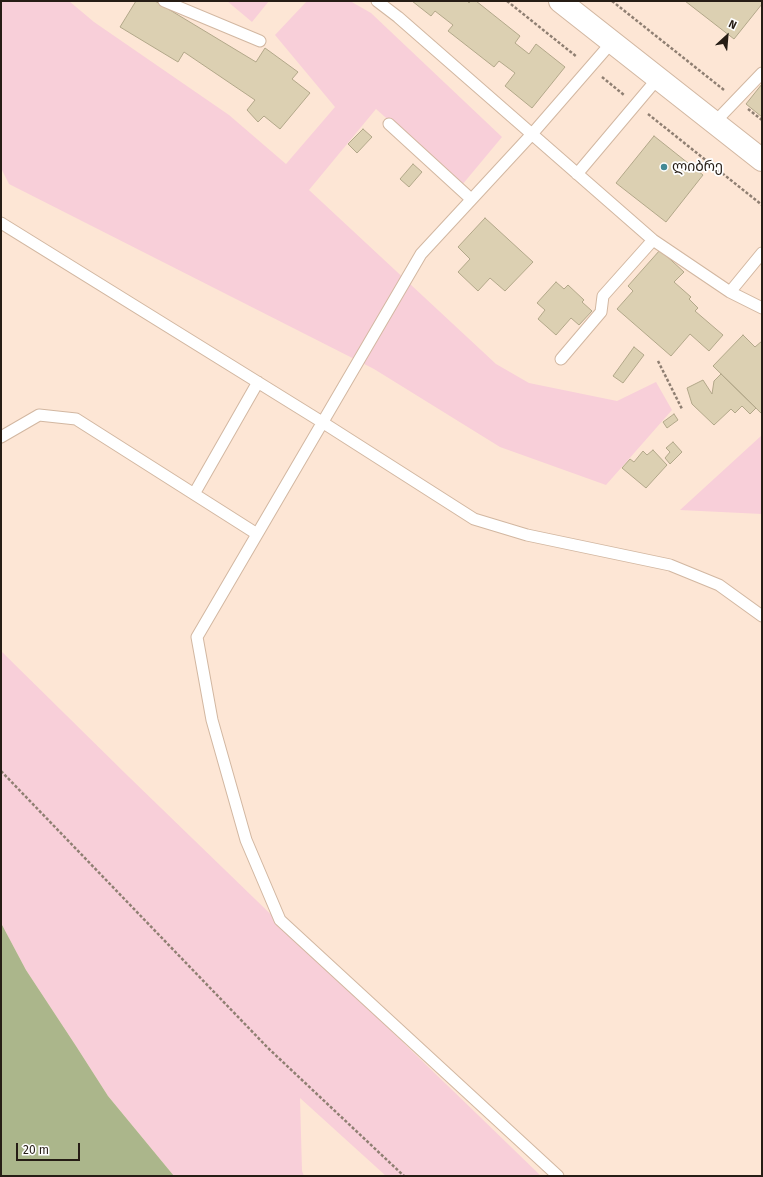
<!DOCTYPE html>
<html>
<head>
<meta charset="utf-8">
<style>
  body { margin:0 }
  #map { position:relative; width:763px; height:1177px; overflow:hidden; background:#fde6d5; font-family:"Fira Sans",sans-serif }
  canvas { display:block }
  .frame { position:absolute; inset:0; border:2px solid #261d15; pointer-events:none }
  .north { position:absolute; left:707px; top:16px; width:40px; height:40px; -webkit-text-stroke:3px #fff; paint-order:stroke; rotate:26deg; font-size:11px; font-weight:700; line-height:16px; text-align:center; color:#261d15 }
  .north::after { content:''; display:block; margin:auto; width:14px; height:18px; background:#261d15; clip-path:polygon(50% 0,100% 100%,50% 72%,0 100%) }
  .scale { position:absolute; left:16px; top:1143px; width:64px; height:18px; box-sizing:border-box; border:2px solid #261d15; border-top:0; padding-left:5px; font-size:12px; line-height:14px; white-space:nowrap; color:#261d15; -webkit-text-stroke:3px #fff; paint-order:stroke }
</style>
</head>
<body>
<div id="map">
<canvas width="763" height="1177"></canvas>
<div class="frame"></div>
<div class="north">N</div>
<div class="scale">20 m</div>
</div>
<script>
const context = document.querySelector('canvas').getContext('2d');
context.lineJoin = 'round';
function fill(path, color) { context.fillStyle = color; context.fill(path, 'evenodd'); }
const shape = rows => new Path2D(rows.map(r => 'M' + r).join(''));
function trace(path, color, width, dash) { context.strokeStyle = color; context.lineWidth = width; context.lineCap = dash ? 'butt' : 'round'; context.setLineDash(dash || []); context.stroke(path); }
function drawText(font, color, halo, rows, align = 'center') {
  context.font = font + ' "Fira Sans","Noto Sans Georgian",sans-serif'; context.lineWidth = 3.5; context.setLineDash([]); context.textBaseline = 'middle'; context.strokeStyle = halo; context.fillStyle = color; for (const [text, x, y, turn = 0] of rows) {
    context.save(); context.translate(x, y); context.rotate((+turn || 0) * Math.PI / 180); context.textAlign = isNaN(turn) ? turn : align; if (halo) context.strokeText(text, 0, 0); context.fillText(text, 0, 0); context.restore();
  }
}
const green = shape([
  [1,1,69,1,94,22,229,115,286,164,335,107,275,35,307,1,350,1,371,13,502,137,462,185,376,109,309,190,496,364,529,383,617,401,656,382,672,410,606,485,500,447,374,369,9,184,1,168],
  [227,1,269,1,252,22],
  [762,435,762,514,680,510],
  [1,651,129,777,541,1176,386,1176,300,1098,302,1171,304,1176,174,1176,108,1096,76,1046,26,970,1,923]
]);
const water = shape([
  [1,923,26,970,76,1046,108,1096,174,1176,1,1176]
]);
const building = shape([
  [136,1,155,1,256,62,265,48,298,72,292,79,310,93,280,129,264,116,258,122,247,110,255,100,184,52,178,62,120,27,136,1],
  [412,1,467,1,469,3,471,1,476,1,520,36,515,43,529,54,536,44,565,67,532,108,505,86,515,73,499,61,494,67,448,31,453,25,435,11,431,16,412,1],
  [685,1,762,1,762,4,734,39,685,1],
  [762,84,762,117,746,104,762,84],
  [363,129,372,137,357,153,348,144,363,129],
  [654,136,703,175,666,222,616,183,654,136],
  [413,164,422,172,409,187,400,179,413,164],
  [485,218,533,262,505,291,490,278,478,291,458,272,470,259,458,247,485,218],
  [660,250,684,272,674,282,691,297,689,299,698,308,695,311,723,335,709,351,690,334,671,356,617,309,633,291,628,286,660,250],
  [556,282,564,289,568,285,584,300,582,302,592,311,579,325,571,318,556,335,538,319,545,310,537,303,556,282],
  [743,335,755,347,762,341,762,414,713,366,743,335],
  [634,347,644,355,623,383,613,376,634,347],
  [721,374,756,408,750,414,742,406,735,413,731,409,714,425,692,404,687,388,703,380,712,394,714,381,721,374],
  [674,414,678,420,667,428,663,422,674,414],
  [673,442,682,452,670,464,665,458,670,452,666,448,673,442],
  [653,450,667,465,646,488,622,468,630,459,634,462,643,451,647,455,653,450]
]);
const path = shape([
  [507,1,577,57],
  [612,1,724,90],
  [602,77,624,95],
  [748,109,762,120],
  [648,114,762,205],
  [658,361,682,409],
  [1,771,268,1048,404,1176]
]);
const service = shape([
  [164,1,260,41],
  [377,1,398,17,653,240,730,292,762,308],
  [714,123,762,73],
  [389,124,471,199],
  [577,174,658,78],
  [1,223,322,422,474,519,527,535,670,565,719,585,762,616],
  [730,292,762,253],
  [561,359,601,312,603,296,653,240],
  [1,437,39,415,76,419,257,534],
  [194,494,258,382],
  [558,1176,280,920,246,840,212,720,197,637,421,254,532,134,612,42]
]);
const secondary = shape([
  [560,1,762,160]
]);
const markers = [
  [664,167,4,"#438994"]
];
const poiNames = [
  ["ლიბრე",672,167]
];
fill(green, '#f8cfd9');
fill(water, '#abb68b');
fill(building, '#dcd0b2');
trace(building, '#b2a789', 1);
trace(service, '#d2b7a1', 13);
trace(secondary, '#d2b7a1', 24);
trace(path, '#8f7f72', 2.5, [3, 2]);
trace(service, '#fff', 11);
trace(secondary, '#fff', 22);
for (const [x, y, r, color] of markers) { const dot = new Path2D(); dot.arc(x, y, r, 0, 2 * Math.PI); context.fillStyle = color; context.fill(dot); trace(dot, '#fff', 1.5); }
drawText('14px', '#261d15', '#fff', poiNames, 'left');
</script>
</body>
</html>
